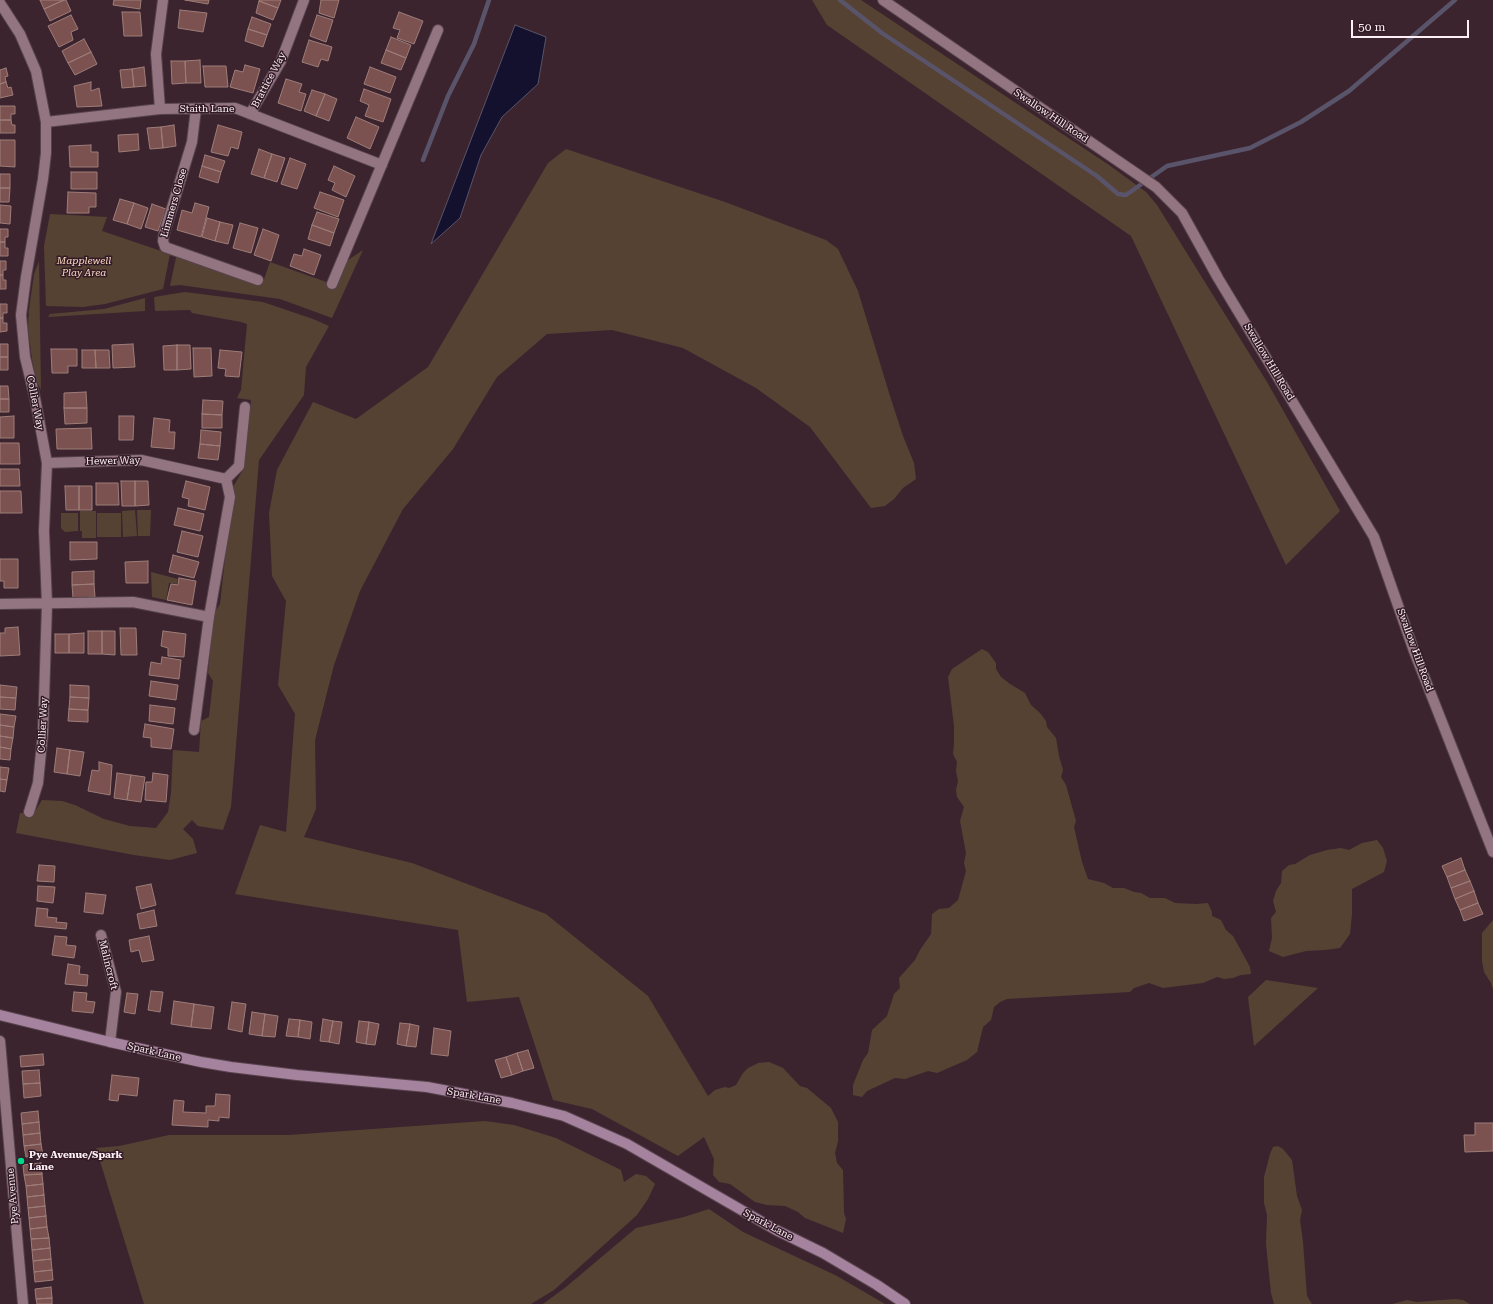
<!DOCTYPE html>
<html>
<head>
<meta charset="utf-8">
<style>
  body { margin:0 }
  #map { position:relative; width:1493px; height:1304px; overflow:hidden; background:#3c242f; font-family:"Roboto Serif",serif }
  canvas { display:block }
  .scale { position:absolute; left:1351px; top:20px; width:118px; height:18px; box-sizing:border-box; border:2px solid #fdeff5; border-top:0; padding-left:5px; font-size:12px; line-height:14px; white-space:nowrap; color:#fdeff5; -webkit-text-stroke:3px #321b26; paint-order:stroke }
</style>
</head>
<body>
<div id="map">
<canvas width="1493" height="1304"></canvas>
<div class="scale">50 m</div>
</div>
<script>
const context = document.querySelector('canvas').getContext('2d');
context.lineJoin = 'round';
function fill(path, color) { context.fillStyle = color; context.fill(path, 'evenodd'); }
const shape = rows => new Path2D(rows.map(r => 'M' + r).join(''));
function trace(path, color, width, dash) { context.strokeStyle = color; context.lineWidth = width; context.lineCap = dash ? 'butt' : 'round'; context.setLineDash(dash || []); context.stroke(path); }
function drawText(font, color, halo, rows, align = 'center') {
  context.font = font + ' "Roboto Serif",serif'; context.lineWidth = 3; context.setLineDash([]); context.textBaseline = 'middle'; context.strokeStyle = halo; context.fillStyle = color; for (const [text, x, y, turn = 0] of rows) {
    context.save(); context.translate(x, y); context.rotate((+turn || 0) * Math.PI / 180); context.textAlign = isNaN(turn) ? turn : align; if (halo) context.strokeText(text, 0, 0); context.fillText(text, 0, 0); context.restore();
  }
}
const green = shape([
  [812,0,861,0,1109,165,1146,192,1157,205,1267,382,1340,511,1286,565,1131,236,827,25],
  [566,149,725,202,826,240,838,249,858,291,890,396,903,436,914,463,916,479,903,488,894,499,885,506,871,508,810,427,756,388,683,348,612,330,547,334,497,377,453,449,403,509,360,591,334,665,315,740,316,809,304,837,412,863,546,914,648,996,708,1096,715,1090,725,1087,729,1088,736,1085,743,1073,748,1068,758,1063,769,1062,783,1068,800,1086,807,1088,831,1108,838,1122,838,1141,835,1153,837,1163,843,1170,844,1213,846,1219,843,1233,805,1218,798,1212,785,1206,767,1205,755,1202,730,1184,719,1182,713,1175,714,1159,704,1137,678,1156,592,1109,553,1100,519,997,467,1002,458,930,235,894,260,825,286,832,295,714,278,685,286,601,272,576,269,513,277,470,313,402,356,419,428,367,548,163],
  [50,214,107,217,102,231,170,254,163,289,105,304,83,307,46,306,44,246],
  [363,250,332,318,280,299,180,285,170,286,177,253,263,282,270,262,332,284,342,264],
  [39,261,41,390,37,382,32,359,28,328,29,310,34,274],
  [185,292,263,302,313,319,329,326,306,367,304,395,259,460,231,807,223,830,198,826,192,820,183,829,193,839,197,853,170,860,134,855,16,833,20,813,34,813,42,800,62,801,75,805,104,819,130,826,156,828,168,812,171,793,173,750,199,752,201,721,209,717,213,681,208,673,214,613,220,604,233,487,244,468,251,400,237,398,241,390,247,324,241,322,192,313,190,310,155,311,154,297],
  [145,298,145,311,48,317,50,314,104,309],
  [135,510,137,536,123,537,122,511],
  [137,510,151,510,150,536,138,536],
  [80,511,96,511,96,538,82,538,82,531,80,531],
  [61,513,78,513,78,531,65,532,61,528],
  [97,513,121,513,121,537,97,537],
  [151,572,178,579,177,584,169,583,166,600,152,597],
  [982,649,988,652,996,663,996,669,1001,677,1010,684,1025,693,1031,705,1040,713,1046,721,1047,727,1056,738,1059,756,1063,770,1061,777,1066,785,1076,821,1074,827,1082,862,1088,879,1104,883,1113,888,1124,888,1134,892,1141,893,1150,898,1165,898,1175,903,1196,904,1208,903,1212,912,1212,916,1221,920,1226,930,1233,936,1250,967,1251,974,1241,975,1233,978,1224,979,1217,977,1203,983,1163,988,1149,983,1134,988,1130,992,1007,999,1000,1002,994,1007,991,1020,983,1027,977,1052,967,1060,937,1073,928,1071,905,1079,895,1078,867,1091,862,1097,853,1095,853,1085,863,1060,868,1053,872,1030,887,1016,894,994,900,988,899,978,915,960,920,950,931,934,932,914,939,909,949,908,958,900,966,871,964,863,966,853,960,821,964,807,957,797,956,790,958,781,956,771,957,762,953,754,954,744,954,726,948,677,952,669],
  [1377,840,1383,848,1387,861,1384,872,1352,889,1352,914,1350,934,1340,948,1325,950,1306,951,1283,957,1269,951,1272,938,1271,918,1276,912,1273,901,1276,891,1281,883,1282,871,1289,865,1295,864,1310,855,1327,850,1341,848,1349,850,1362,843],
  [1493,920,1493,990,1491,983,1484,972,1482,961,1482,933],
  [1266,980,1318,988,1254,1046,1248,997],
  [485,1121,514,1125,556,1138,621,1170,624,1182,636,1174,646,1176,655,1184,648,1199,637,1215,554,1290,531,1304,144,1304,96,1148,119,1146,169,1135,289,1135],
  [1278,1146,1283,1149,1292,1160,1297,1196,1302,1210,1300,1220,1303,1242,1307,1296,1312,1304,1274,1304,1271,1293,1266,1244,1267,1215,1264,1203,1264,1177,1270,1154,1273,1147],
  [709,1209,743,1232,837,1276,885,1304,543,1304,566,1287,636,1228,684,1217],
  [1455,1299,1463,1300,1470,1304,1392,1304,1407,1300,1417,1302]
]);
const water = shape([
  [515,25,546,37,538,84,502,117,481,155,460,218,431,244,515,25]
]);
const stream = shape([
  [840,0,882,33,1097,176,1118,194,1126,195,1167,166,1250,148,1301,122,1349,91,1455,0],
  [423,160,448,96,474,44,489,0]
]);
const building = shape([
  [40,0,64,0,44,9,40,0],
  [64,0,66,0,71,11,50,21,44,9,64,0],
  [114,0,141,0,140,9,113,5,114,0],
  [185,0,209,0,208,4,185,0],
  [260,0,281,0,278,8,259,1,260,0],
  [321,0,339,0,334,18,319,13,321,0],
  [259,1,278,8,273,20,256,13,259,1],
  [180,10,207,13,203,32,178,28,180,10],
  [122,12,140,12,142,36,124,36,122,12],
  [399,12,423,21,414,44,397,38,400,30,393,28,399,12],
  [71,15,78,29,71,32,73,40,59,47,48,26,71,15],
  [317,15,333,20,326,42,310,36,317,15],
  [252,17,271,24,267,35,248,29,252,17],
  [248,29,267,35,263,47,245,41,248,29],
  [391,37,411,45,406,58,386,50,391,37],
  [84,39,91,52,68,63,62,51,84,39],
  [309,40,332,47,328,61,321,59,318,67,302,62,309,40],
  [386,50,406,58,401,70,381,63,386,50],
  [91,52,97,64,75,75,68,63,91,52],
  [200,60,201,83,186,83,185,61,200,60],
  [171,61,185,61,186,83,172,84,171,61],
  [245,65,260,69,253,93,230,87,235,70,243,72,245,65],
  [203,66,226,66,228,87,205,87,203,66],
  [144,67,146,86,134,87,132,69,144,67],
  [370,67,396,77,390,93,364,84,370,67],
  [6,68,8,76,5,77,6,82,0,84,0,70,6,68],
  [132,69,134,87,122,88,120,70,132,69],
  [286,79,302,84,299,92,306,94,301,111,278,103,286,79],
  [6,82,8,88,11,87,13,95,0,98,0,84,6,82],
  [91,82,91,91,99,88,102,106,77,107,74,86,91,82],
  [364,89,391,99,383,122,365,116,369,105,360,101,364,89],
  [312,90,325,94,316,116,304,111,312,90],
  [325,94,337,99,329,121,316,116,325,94],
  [0,106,15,106,15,114,11,114,11,120,0,120,0,106],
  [356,117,379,127,370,149,347,138,356,117],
  [0,120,11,120,12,125,15,125,15,133,0,133,0,120],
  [174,125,176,146,163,148,161,127,174,125],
  [218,125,242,132,238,149,231,147,228,156,211,152,218,125],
  [161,127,163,148,150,149,147,128,161,127],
  [138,134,139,150,119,152,118,135,138,134],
  [0,140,15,140,15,167,0,166,0,140],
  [91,145,91,152,98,152,98,167,70,167,69,146,91,145],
  [259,149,272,154,264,178,251,174,259,149],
  [272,154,285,158,277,182,264,178,272,154],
  [205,155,225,161,221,172,202,166,205,155],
  [290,158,306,164,297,189,281,184,290,158],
  [202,166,221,172,218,183,199,177,202,166],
  [334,166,355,176,346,197,332,190,335,183,328,180,334,166],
  [71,172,97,172,97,189,71,189,71,172],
  [0,174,10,174,10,188,0,188,0,174],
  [0,188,10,188,9,202,0,202,0,188],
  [68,192,96,193,96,207,89,207,89,213,67,213,68,192],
  [320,192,344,200,338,217,314,208,320,192],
  [120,199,134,203,127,224,113,220,120,199],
  [134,203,148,208,141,229,127,224,134,203],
  [195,203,209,207,201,237,177,230,182,210,192,213,195,203],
  [152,204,166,209,158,231,145,227,152,204],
  [0,205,11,206,10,224,0,223,0,205],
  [317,212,339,219,334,233,312,225,317,212],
  [207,218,220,222,215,241,202,237,207,218],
  [220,222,233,225,228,244,215,241,220,222],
  [240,223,258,228,251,253,233,248,240,223],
  [312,225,334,233,330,246,308,239,312,225],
  [0,229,8,229,8,237,5,237,5,242,0,242,0,229],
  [263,229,279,235,271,261,254,255,263,229],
  [0,242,5,242,5,248,8,248,8,256,0,256,0,242],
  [304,249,321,255,314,275,290,266,294,254,302,256,304,249],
  [0,261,6,261,6,270,3,270,3,275,0,275,0,261],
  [0,275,3,275,3,280,6,280,6,289,0,289,0,275],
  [0,304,7,304,7,313,3,313,3,318,0,318,0,304],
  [0,318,3,318,3,323,7,323,7,331,0,332,0,318],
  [0,344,8,344,8,357,0,357,0,344],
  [133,344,135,367,113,368,112,345,133,344],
  [177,345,177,370,164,370,163,346,177,345],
  [177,345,190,345,191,369,177,370,177,345],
  [193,348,211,348,212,376,194,377,193,348],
  [51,349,77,349,77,366,68,366,68,373,52,373,51,349],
  [82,350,95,350,96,368,82,368,82,350],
  [95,350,109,350,110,368,96,368,95,350],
  [220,350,242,352,239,377,225,376,226,369,218,368,220,350],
  [0,357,8,357,8,370,0,370,0,357],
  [0,386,8,386,9,399,0,399,0,386],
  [86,392,87,408,64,408,64,393,86,392],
  [0,399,9,399,9,412,0,412,0,399],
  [203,400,223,401,222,415,202,414,203,400],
  [64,408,87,408,87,423,65,424,64,408],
  [202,414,222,415,222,428,202,428,202,414],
  [14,416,14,438,0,438,0,417,14,416],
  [119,416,134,416,133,440,119,440,119,416],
  [154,418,170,420,169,432,175,432,174,449,151,447,154,418],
  [91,428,92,449,57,449,56,429,91,428],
  [201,430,221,432,220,446,200,444,201,430],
  [0,443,19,443,20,464,0,464,0,443],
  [200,444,220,446,218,460,198,458,200,444],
  [0,469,19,469,20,486,0,486,0,469],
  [121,481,135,481,135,506,122,506,121,481],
  [135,481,148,481,149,505,135,506,135,481],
  [186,481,210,487,205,510,188,506,189,499,182,497,186,481],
  [96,483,118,483,119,505,96,505,96,483],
  [65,486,79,486,79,510,66,510,65,486],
  [79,486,92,486,92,510,79,510,79,486],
  [0,491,21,491,22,513,0,513,0,491],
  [178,508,204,514,200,531,174,525,178,508],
  [182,531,203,536,198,557,177,552,182,531],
  [70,542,97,542,97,559,70,560,70,542],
  [173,555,199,562,194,578,169,572,173,555],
  [0,559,18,559,18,588,4,588,4,581,0,581,0,559],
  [148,561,148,583,126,583,125,562,148,561],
  [94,571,94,584,72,585,72,572,94,571],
  [179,578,196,581,192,605,167,600,171,584,178,585,179,578],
  [94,584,95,597,73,598,72,585,94,584],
  [18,627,20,655,0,656,0,633,5,633,5,628,18,627],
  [120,628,136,628,137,655,121,655,120,628],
  [88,631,102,631,102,654,88,654,88,631],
  [102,631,115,631,115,655,102,654,102,631],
  [163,631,186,634,184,657,168,656,168,648,161,646,163,631],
  [84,633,84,653,69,653,69,634,84,633],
  [55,634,69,634,69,653,55,653,55,634],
  [162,657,181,660,179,679,149,675,151,662,161,664,162,657],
  [151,681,178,685,176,700,149,696,151,681],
  [0,685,17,687,16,698,0,697,0,685],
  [70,685,89,686,89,698,70,697,70,685],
  [0,697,16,698,15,710,0,709,0,697],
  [70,697,89,698,88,710,69,709,70,697],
  [150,705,175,708,173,724,149,721,150,705],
  [69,709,88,710,88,722,68,721,69,709],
  [0,714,16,716,14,727,0,725,0,714],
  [145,724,174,729,171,749,151,747,151,738,143,737,145,724],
  [0,725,14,727,13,738,0,736,0,725],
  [0,736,13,738,11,749,0,747,0,736],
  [0,747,11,749,10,760,0,759,0,747],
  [57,748,70,750,67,774,54,772,57,748],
  [70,750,84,752,80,776,67,774,70,750],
  [99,762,112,765,110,795,88,791,92,770,99,771,99,762],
  [0,767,9,768,7,780,0,779,0,767],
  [117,773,131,775,127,800,114,798,117,773],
  [153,773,168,775,166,802,145,800,146,782,152,782,153,773],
  [131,775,145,777,141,802,127,800,131,775],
  [0,779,7,780,5,792,0,791,0,779],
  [1461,858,1465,870,1447,877,1442,866,1461,858],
  [39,865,55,866,54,882,37,881,39,865],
  [1465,870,1470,881,1451,888,1447,877,1465,870],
  [1470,881,1474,891,1455,899,1451,888,1470,881],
  [151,884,156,905,141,909,136,887,151,884],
  [38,886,55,887,53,903,37,901,38,886],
  [1474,891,1478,903,1460,910,1455,899,1474,891],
  [86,893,106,895,103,914,84,912,86,893],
  [1478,903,1483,914,1464,921,1460,910,1478,903],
  [37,908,48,909,47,917,57,918,56,922,67,923,66,929,35,926,37,908],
  [154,910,157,926,140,929,137,914,154,910],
  [55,936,67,937,66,945,76,946,74,958,52,955,55,936],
  [149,936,154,960,142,962,139,950,131,952,129,940,149,936],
  [68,964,80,966,79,974,88,975,87,986,65,984,68,964],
  [151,991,163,992,160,1012,148,1010,151,991],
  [74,992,87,993,86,1001,95,1002,93,1013,72,1011,74,992],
  [127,993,138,994,135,1014,124,1012,127,993],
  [174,1001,194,1004,191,1027,171,1024,174,1001],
  [232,1002,246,1004,242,1032,228,1029,232,1002],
  [194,1004,214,1007,211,1029,191,1027,194,1004],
  [252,1012,265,1014,262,1036,249,1034,252,1012],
  [265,1014,278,1016,275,1037,262,1036,265,1014],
  [289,1019,300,1020,298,1037,286,1036,289,1019],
  [323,1019,333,1021,329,1042,320,1041,323,1019],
  [300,1020,312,1022,310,1039,298,1037,300,1020],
  [333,1021,342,1022,339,1044,329,1042,333,1021],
  [359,1021,369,1022,366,1044,356,1042,359,1021],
  [369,1022,379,1024,375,1045,366,1044,369,1022],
  [400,1023,410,1024,406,1046,397,1044,400,1023],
  [410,1024,419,1026,416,1047,406,1046,410,1024],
  [434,1028,451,1031,448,1056,431,1054,434,1028],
  [528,1050,534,1068,523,1071,517,1053,528,1050],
  [517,1053,523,1071,512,1075,506,1057,517,1053],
  [43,1054,44,1065,21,1067,20,1056,43,1054],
  [506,1057,512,1075,501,1078,495,1060,506,1057],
  [39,1070,40,1083,23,1084,22,1071,39,1070],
  [112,1075,139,1078,137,1096,119,1094,118,1101,109,1100,112,1075],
  [40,1083,41,1096,24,1098,23,1084,40,1083],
  [216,1094,230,1095,229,1118,219,1117,219,1121,208,1120,208,1127,172,1125,174,1100,184,1101,183,1112,206,1113,206,1106,215,1106,216,1094],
  [38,1111,39,1122,22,1124,21,1113,38,1111],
  [39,1122,40,1133,23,1135,22,1124,39,1122],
  [1475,1123,1493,1123,1493,1151,1465,1152,1464,1135,1475,1135,1475,1123],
  [40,1133,41,1144,24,1146,23,1135,40,1133],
  [41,1144,43,1155,26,1157,24,1146,41,1144],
  [41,1163,42,1174,24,1175,23,1165,41,1163],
  [42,1174,43,1184,26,1186,24,1175,42,1174],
  [43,1184,44,1195,27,1197,26,1186,43,1184],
  [44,1195,45,1206,28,1208,27,1197,44,1195],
  [45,1206,46,1216,29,1218,28,1208,45,1206],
  [46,1216,47,1227,30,1229,29,1218,46,1216],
  [47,1227,49,1238,31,1239,30,1229,47,1227],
  [49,1238,50,1248,32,1250,31,1239,49,1238],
  [50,1248,51,1259,33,1261,32,1250,50,1248],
  [51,1259,52,1270,34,1272,33,1261,51,1259],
  [52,1270,53,1280,35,1282,34,1272,52,1270],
  [51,1287,52,1298,36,1299,35,1289,51,1287],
  [52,1298,52,1304,37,1304,36,1299,52,1298]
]);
const minor = shape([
  [883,0,1156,187,1182,213,1218,278,1374,537,1414,651,1493,852],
  [0,3,20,34,36,71,46,122,46,153,43,179,26,277,21,315,25,357,35,398,47,463,44,531,47,604,43,732,38,783,29,812],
  [160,109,156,54,163,0],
  [196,109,192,142,164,234,163,241,165,247,258,280],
  [250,114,281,61,304,0],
  [46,122,160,109,235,108,382,165],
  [332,284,438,30],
  [47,463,141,460,226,479,230,497,209,617,194,730],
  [226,479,239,466,245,407],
  [0,604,133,602,209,617],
  [101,935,116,992,110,1042]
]);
const tertiary = shape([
  [0,1041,23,1304]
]);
const secondary = shape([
  [0,1015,110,1042,201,1062,231,1067,297,1075,427,1087,512,1103,564,1116,627,1144,776,1230,823,1253,877,1285,905,1304]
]);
const markers = [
  [21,1161,4,"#00d98c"]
];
const streetNames = [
  ["Brattice Way",269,80,-62],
  ["Staith Lane",207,109],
  ["Swallow Hill Road",1051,116,34],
  ["Limmers Close",174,203,-74],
  ["Swallow Hill Road",1269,362,59],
  ["Collier Way",35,403,79],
  ["Hewer Way",113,461,-1],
  ["Swallow Hill Road",1415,650,70],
  ["Collier Way",43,725,-87],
  ["Malincroft",108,965,76],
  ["Spark Lane",154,1052,13],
  ["Spark Lane",474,1096,10],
  ["Pye Avenue",13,1196,-95],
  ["Spark Lane",768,1225,28]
];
const parkNames = [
  ["Mapplewell",84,261],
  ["Play Area",84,273]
];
const poiNames = [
  ["Pye Avenue/Spark",29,1155],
  ["Lane",29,1167]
];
fill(green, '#564233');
fill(water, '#13112e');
trace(water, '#59546a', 1);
trace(stream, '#59546a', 4.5);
fill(building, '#7b524f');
trace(building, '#9d7d7a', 1);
trace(minor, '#57434c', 12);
trace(tertiary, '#57434c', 12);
trace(secondary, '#57434c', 12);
trace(minor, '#937582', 10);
trace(tertiary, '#937582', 10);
trace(secondary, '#a5829e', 10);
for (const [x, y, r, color] of markers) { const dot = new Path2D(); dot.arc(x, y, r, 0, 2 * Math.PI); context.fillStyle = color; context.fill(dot); trace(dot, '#321b26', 1.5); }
drawText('10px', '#fdeff5', '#321b26', streetNames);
drawText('italic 10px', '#fcd9c0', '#321b26', parkNames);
drawText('bold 10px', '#fdeff5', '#321b26', poiNames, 'left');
</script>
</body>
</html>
